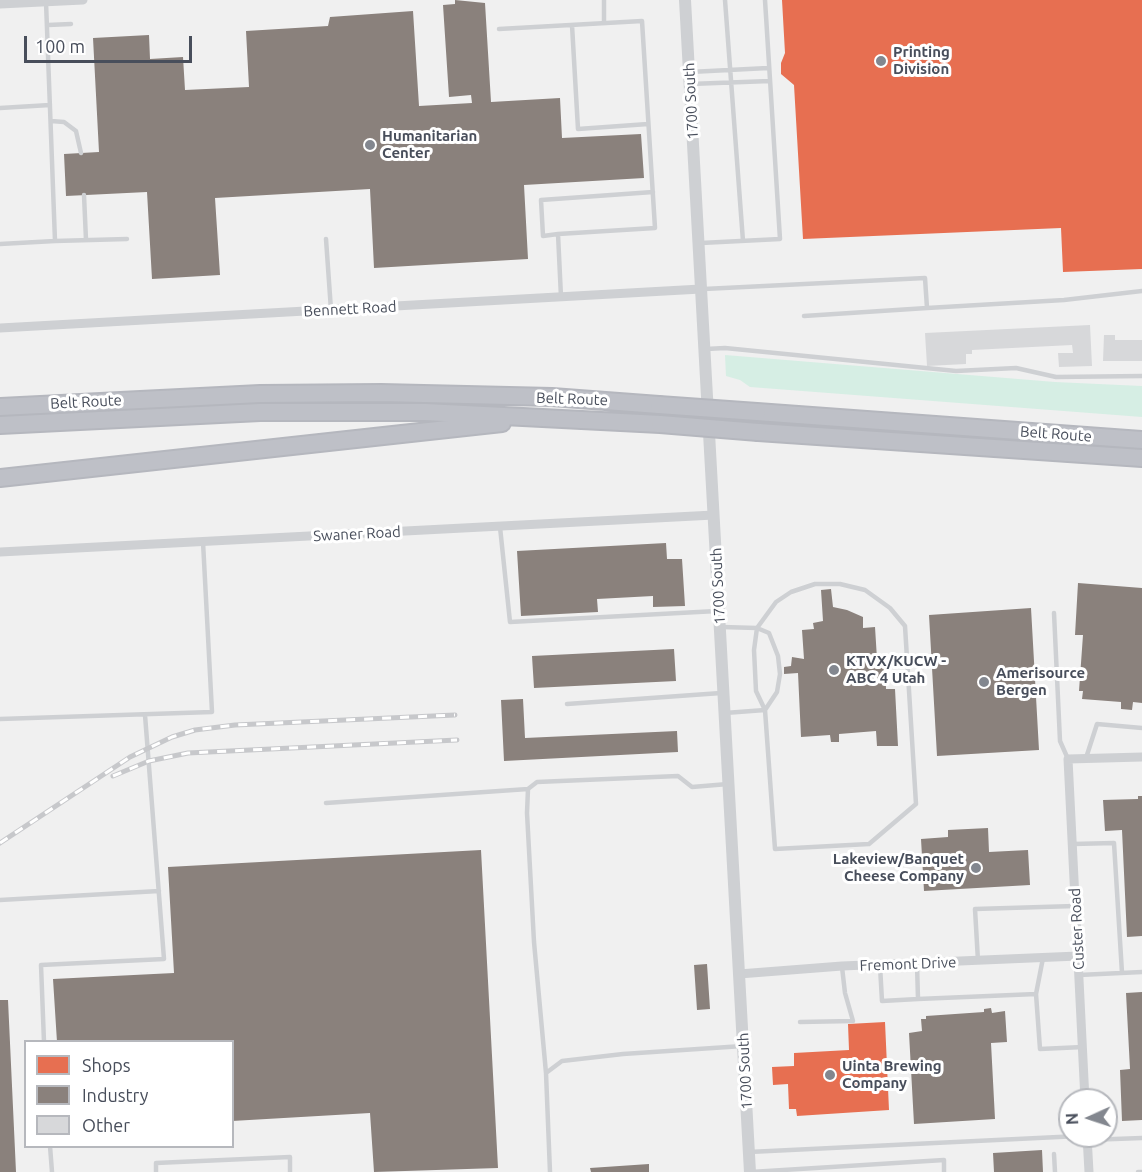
<!DOCTYPE html>
<html>
<head>
<meta charset="utf-8">
<style>
  body { margin:0 }
  #map { position:relative; width:1142px; height:1172px; overflow:hidden; background:#f0f0f0; font-family:Ubuntu,sans-serif }
  canvas { display:block }
  .legend { position:absolute; left:24px; top:1040px; width:210px; height:108px; box-sizing:border-box; background:#fff; border:2px solid #b6b8bd; margin:0; padding:8px 10px; list-style:none; font-size:18px; color:#484e5b }
  .legend li { display:flex; align-items:center; gap:12px; height:30px }
  .legend b { width:30px; border:2px solid #b6b8bd }
  .north { position:absolute; left:1058px; top:1088px; width:60px; height:60px; box-sizing:border-box; background:#fff; border:2px solid #b6b8bd; border-radius:50%; rotate:267deg; font-size:16px; font-weight:700; line-height:24px; text-align:center; color:#484e5b }
  .north::after { content:''; display:block; margin:auto; width:21px; height:27px; background:#83878f; clip-path:polygon(50% 0,100% 100%,50% 72%,0 100%) }
  .scale { position:absolute; left:24px; top:36px; width:168px; height:27px; box-sizing:border-box; border:3px solid #484e5b; border-top:0; padding-left:8px; font-size:18px; line-height:21px; white-space:nowrap; color:#484e5b; -webkit-text-stroke:4px #fff; paint-order:stroke }
</style>
</head>
<body>
<div id="map">
<canvas width="1142" height="1172"></canvas>
<ul class="legend">
<li><b style="height:16px;background:#e76f51"></b>Shops</li>
<li><b style="height:16px;background:#8a817c"></b>Industry</li>
<li><b style="height:16px;background:#d7d8da"></b>Other</li>
</ul>
<div class="north">N</div>
<div class="scale">100 m</div>
</div>
<script>
const context = document.querySelector('canvas').getContext('2d');
context.lineJoin = 'round';
function fill(path, color) { context.fillStyle = color; context.fill(path, 'evenodd'); }
const shape = rows => new Path2D(rows.map(r => 'M' + r).join(''));
function trace(path, color, width, dash) { context.strokeStyle = color; context.lineWidth = width; context.lineCap = dash ? 'butt' : 'round'; context.setLineDash(dash || []); context.stroke(path); }
function drawText(font, color, halo, rows, align = 'center') {
  context.font = font + ' Ubuntu,sans-serif'; context.lineWidth = 6; context.setLineDash([]); context.textBaseline = 'middle'; context.strokeStyle = halo; context.fillStyle = color; for (const [text, x, y, turn = 0] of rows) {
    context.save(); context.translate(x, y); context.rotate((+turn || 0) * Math.PI / 180); context.textAlign = isNaN(turn) ? turn : align; if (halo) context.strokeText(text, 0, 0); context.fillText(text, 0, 0); context.restore();
  }
}
const green = shape([
  [725,355,1055,382,1142,386,1142,417,750,387,740,380,726,376]
]);
const shops = shape([
  [782,0,1142,0,1142,269,1063,272,1061,228,803,239,794,85,781,74,781,63,785,53],
  [885,1022,889,1110,797,1116,796,1109,789,1109,788,1084,773,1085,772,1067,794,1066,794,1053,849,1050,848,1024]
]);
const industry = shape([
  [455,0,485,3,491,102,560,98,562,138,641,134,644,178,524,185,528,259,374,268,370,189,215,198,220,275,152,279,147,192,66,196,64,154,99,152,93,38,149,35,150,59,183,57,185,90,249,87,246,31,328,26,330,17,413,11,419,106,472,103,471,95,449,97,443,5,455,4],
  [666,543,667,559,682,559,685,606,653,607,653,596,597,599,598,612,521,616,517,551],
  [1078,583,1142,588,1142,703,1133,702,1132,710,1121,709,1121,702,1082,699,1083,691,1079,691,1083,635,1075,635],
  [831,589,833,607,847,610,863,617,863,628,875,627,877,659,885,658,886,689,895,689,898,746,877,746,876,731,839,734,839,742,831,742,830,735,801,737,798,673,784,674,784,667,791,666,792,657,804,659,802,630,814,629,813,623,823,621,821,590],
  [1031,608,1039,750,937,756,929,615],
  [674,649,676,681,534,688,532,656],
  [523,699,525,738,677,731,678,752,504,761,501,700],
  [1138,796,1142,796,1142,936,1127,937,1122,830,1105,831,1103,800,1138,799],
  [988,828,989,852,1028,850,1030,885,924,891,921,839,948,837,948,830],
  [481,850,498,1168,374,1172,370,1113,232,1121,232,1042,57,1042,53,979,174,973,168,867],
  [707,964,710,1009,697,1010,694,965],
  [1142,992,1142,1120,1122,1121,1120,1070,1130,1069,1126,993],
  [0,1000,8,1000,16,1172,0,1172],
  [991,1008,992,1013,1005,1011,1007,1042,991,1043,995,1119,914,1124,909,1033,922,1031,921,1019,926,1019,926,1016,984,1012,984,1009],
  [1042,1150,1043,1172,994,1172,993,1153],
  [649,1164,649,1172,591,1172,590,1168]
]);
const building = shape([
  [1090,325,1092,366,1059,367,1058,353,1073,353,1072,345,972,350,972,354,966,354,966,364,927,366,925,333],
  [1104,335,1115,335,1115,340,1142,340,1142,361,1103,361]
]);
const service = shape([
  [604,0,604,23],
  [725,0,743,241],
  [48,25,71,24],
  [572,25,578,129,648,124],
  [499,29,642,21,655,228,558,234,561,297],
  [690,72,768,68],
  [690,84,770,81],
  [0,108,50,105],
  [51,121,64,122,76,131,81,153],
  [84,195,86,240],
  [558,234,543,236,541,200,653,192],
  [326,239,331,310],
  [55,241,127,239],
  [701,243,780,239,765,0],
  [0,244,55,241,46,2],
  [704,289,925,278,927,308,804,316],
  [927,308,1064,300,1142,291],
  [706,349,725,348,956,371,1016,368,1056,377,1142,376],
  [500,527,510,622,717,611],
  [815,584,840,584,865,590,890,608,905,626,916,804,869,844,775,849,765,710,756,691,754,650,757,628,776,602,791,592,815,584],
  [1054,613,1060,741,1068,759],
  [722,627,757,628,769,633,778,656,780,674,777,692,765,710,725,713],
  [567,704,721,693],
  [0,719,212,712,203,542],
  [1086,758,1097,724,1142,728],
  [326,803,528,789],
  [1073,844,1114,843,1122,973],
  [0,900,159,891],
  [978,961,975,909,1075,906],
  [917,964,918,999,1036,994,1040,1049,1083,1047],
  [880,966,882,1001,918,999],
  [1079,975,1142,972],
  [1036,994,1043,958],
  [800,1022,853,1021,845,993,842,967],
  [44,1042,41,965,164,959,145,715],
  [546,1073,534,942,527,813,528,789,537,782,678,776,692,787,728,784],
  [1087,1140,1142,1138],
  [50,1146,52,1172],
  [749,1152,1079,1136],
  [1054,1154,1055,1172],
  [156,1172,156,1163,290,1157,290,1172],
  [550,1172,546,1073,562,1061,623,1054,743,1046],
  [751,1172,944,1160,944,1172],
  [1138,1172,1142,1172]
]);
const minor = shape([
  [0,4,83,0],
  [0,328,701,289],
  [0,552,714,515],
  [739,974,842,966,1078,956],
  [1085,1100,1068,759,1142,757],
  [1087,1136,1089,1172]
]);
const tertiary = shape([
  [685,0,750,1172]
]);
const motorway = shape([
  [0,407,260,394,381,393,552,397,659,405],
  [757,412,1142,440],
  [0,425,260,412,425,412,660,424],
  [758,432,1142,458],
  [0,478,502,423]
]);
const rail = shape([
  [113,776,149,761,188,753,457,740],
  [0,843,130,757,172,737,195,730,235,725,455,715]
]);
const motorwayBridge = shape([
  [659,405,757,412],
  [660,424,758,432]
]);
const markers = [
  [881,61,6,"#83878f"],
  [370,145,6,"#83878f"],
  [834,670,6,"#83878f"],
  [984,682,6,"#83878f"],
  [976,868,6,"#83878f"],
  [830,1075,6,"#83878f"]
];
const poiNames = [
  ["Printing",893,52],
  ["Division",893,69],
  ["Humanitarian",382,136],
  ["Center",382,153],
  ["KTVX/KUCW -",846,661],
  ["ABC 4 Utah",846,678],
  ["Amerisource",996,673],
  ["Bergen",996,690],
  ["Lakeview/Banquet",964,859,"right"],
  ["Cheese Company",964,876,"right"],
  ["Uinta Brewing",842,1066],
  ["Company",842,1083]
];
const streetNames = [
  ["1700 South",691,101,-93],
  ["Bennett Road",350,309,-3],
  ["Belt Route",572,399,2],
  ["Belt Route",86,402,-3],
  ["Belt Route",1056,434,4],
  ["Swaner Road",357,534,-3],
  ["1700 South",718,586,-93],
  ["Custer Road",1077,929,-93],
  ["Fremont Drive",908,964,-2],
  ["1700 South",745,1071,-93]
];
fill(green, '#d6eee4');
fill(shops, '#e76f51');
fill(industry, '#8a817c');
fill(building, '#d7d8da');
trace(motorway, '#b5b7be', 20);
trace(service, '#ced0d3', 4.5);
trace(minor, '#ced0d3', 9);
trace(tertiary, '#ced0d3', 12);
trace(motorway, '#bec0c7', 16);
trace(rail, '#c7c8cb', 5);
trace(rail, '#fff', 3, [9]);
trace(motorwayBridge, '#b5b7be', 20, []);
trace(motorwayBridge, '#bec0c7', 16);
for (const [x, y, r, color] of markers) { const dot = new Path2D(); dot.arc(x, y, r, 0, 2 * Math.PI); context.fillStyle = color; context.fill(dot); trace(dot, '#fff', 2); }
drawText('bold 15px', '#484e5b', '#fff', poiNames, 'left');
drawText('15px', '#484e5b', '#fff', streetNames);
</script>
</body>
</html>
